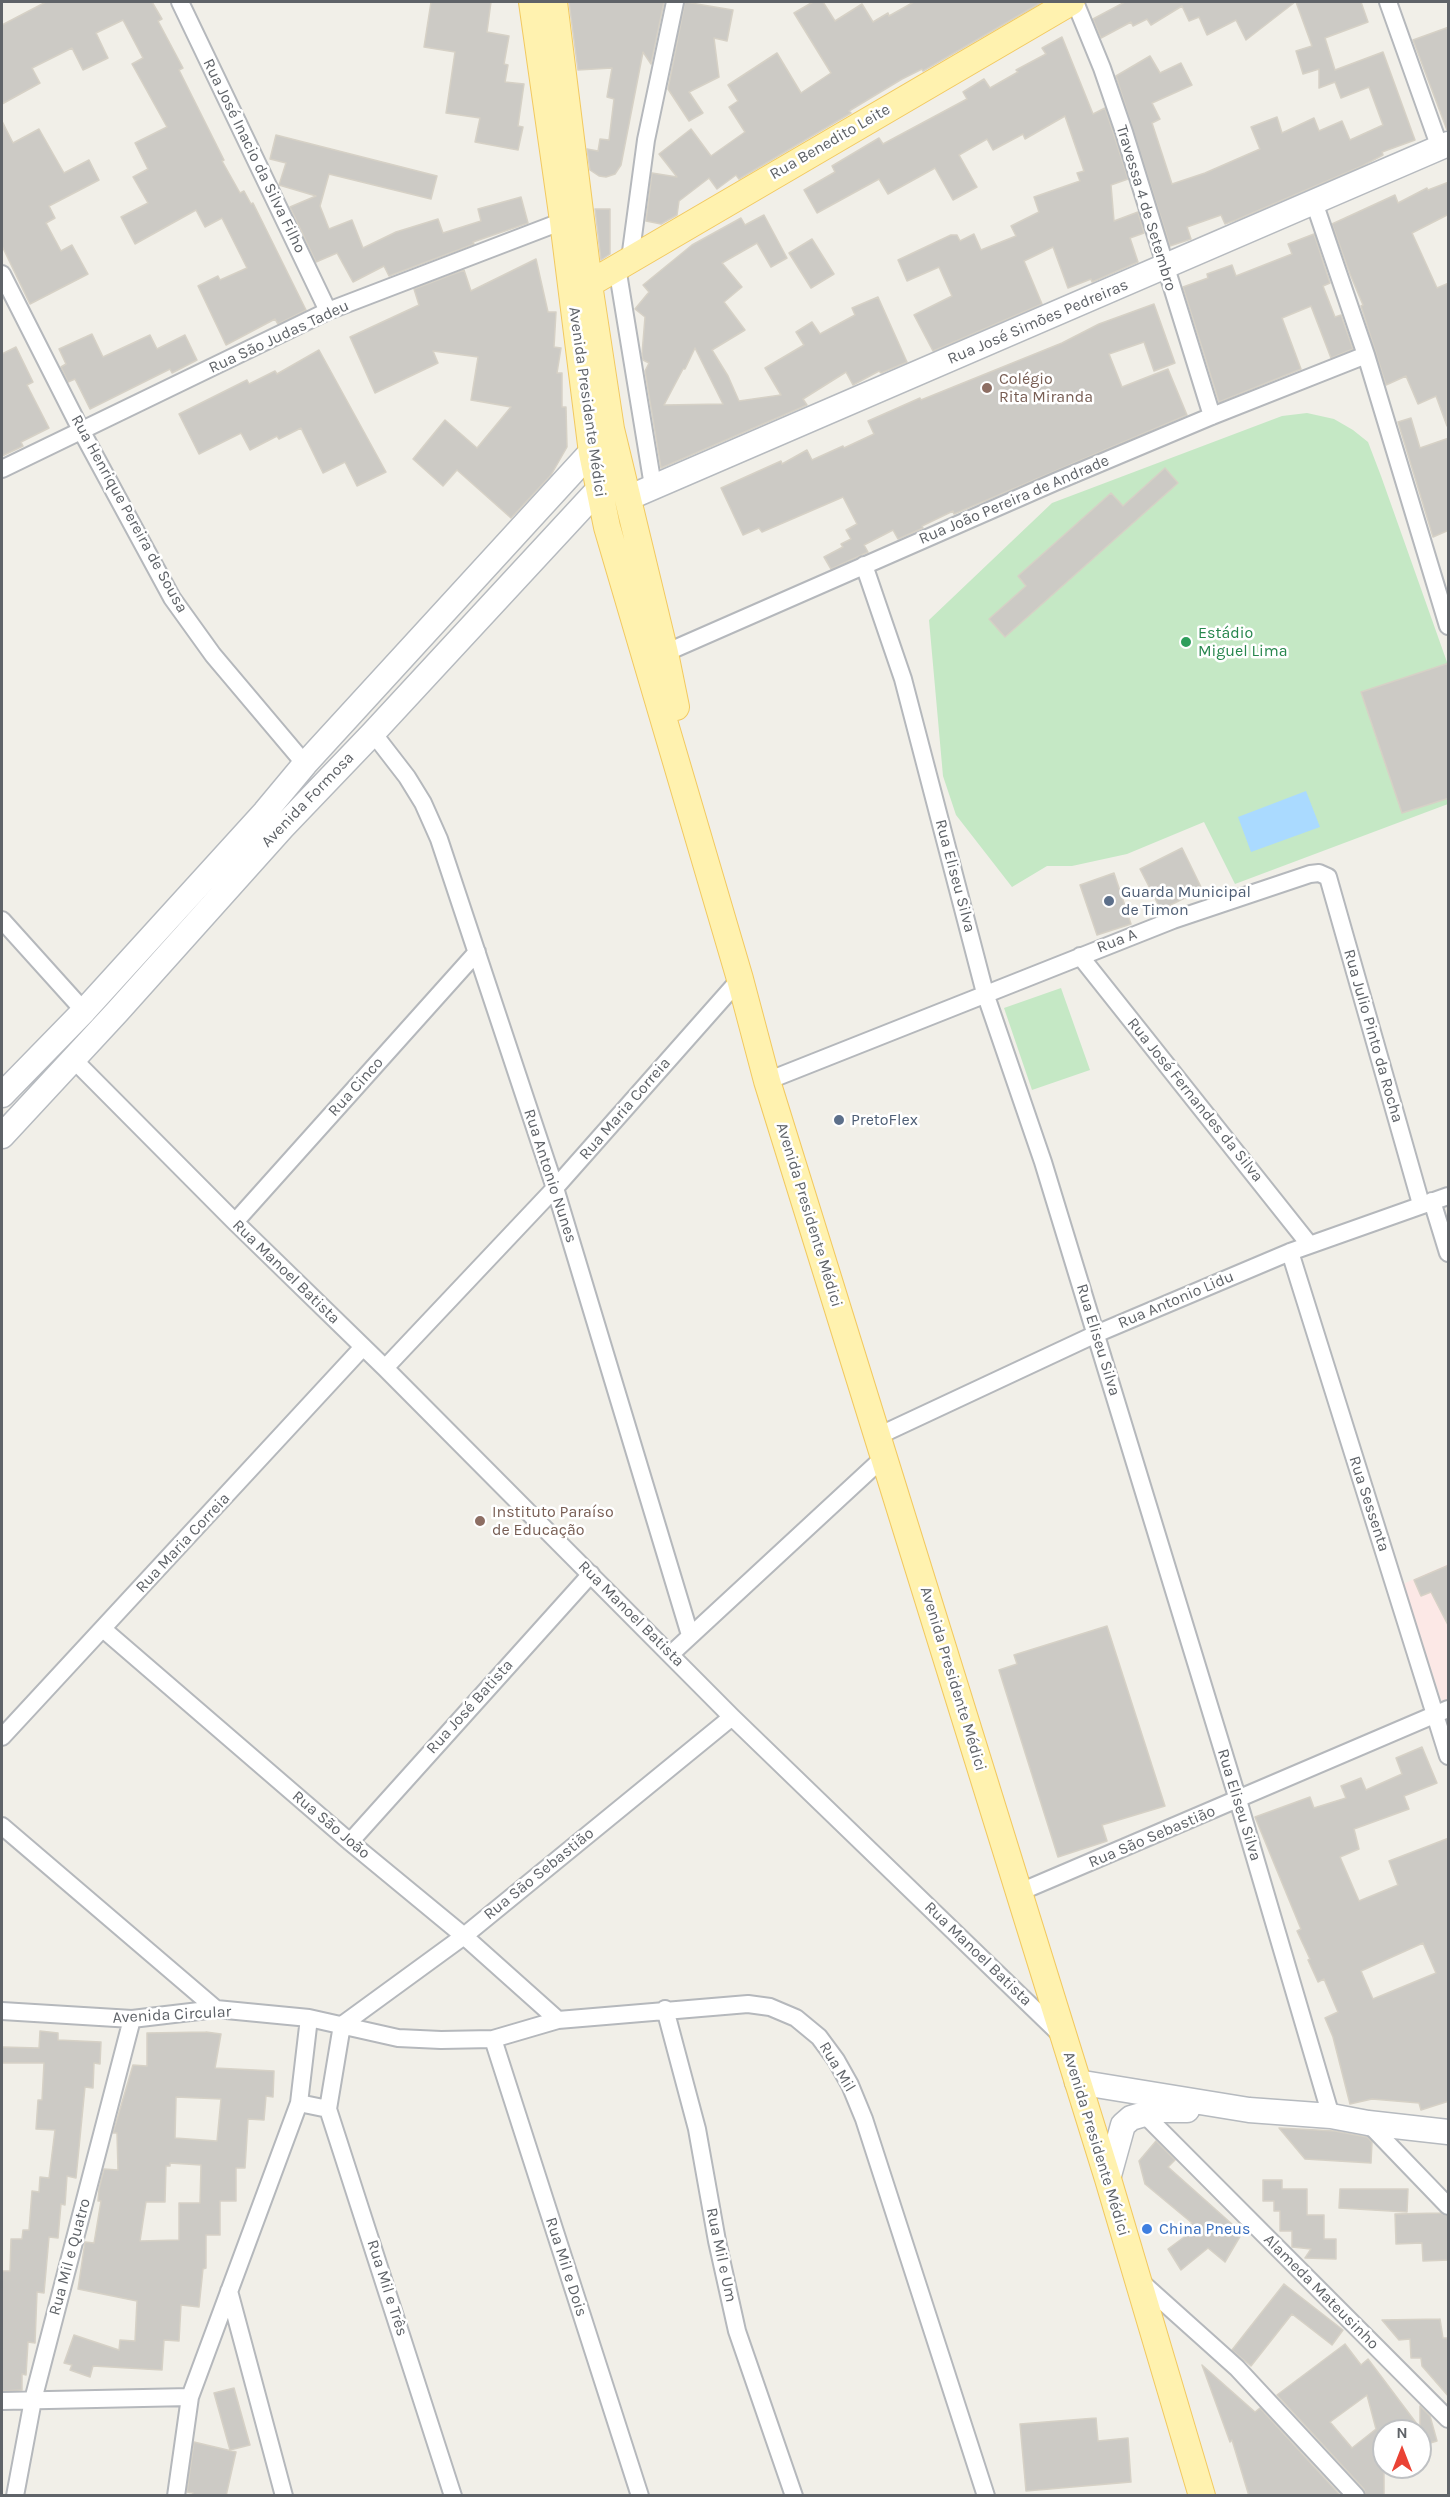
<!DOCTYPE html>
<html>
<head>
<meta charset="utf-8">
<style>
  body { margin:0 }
  #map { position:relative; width:1450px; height:2497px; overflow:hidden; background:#f1efe8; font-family:Karla,sans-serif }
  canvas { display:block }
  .frame { position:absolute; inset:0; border:3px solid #5f6368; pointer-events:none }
  .north { position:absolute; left:1372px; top:2419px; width:60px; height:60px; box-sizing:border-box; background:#fff; border:2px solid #bfc1c3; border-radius:50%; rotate:0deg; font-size:16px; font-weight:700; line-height:24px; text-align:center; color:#5f6368 }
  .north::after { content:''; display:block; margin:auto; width:21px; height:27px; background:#ea4335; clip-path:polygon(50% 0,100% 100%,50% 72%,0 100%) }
</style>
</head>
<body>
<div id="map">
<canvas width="1450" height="2497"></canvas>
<div class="frame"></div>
<div class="north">N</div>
</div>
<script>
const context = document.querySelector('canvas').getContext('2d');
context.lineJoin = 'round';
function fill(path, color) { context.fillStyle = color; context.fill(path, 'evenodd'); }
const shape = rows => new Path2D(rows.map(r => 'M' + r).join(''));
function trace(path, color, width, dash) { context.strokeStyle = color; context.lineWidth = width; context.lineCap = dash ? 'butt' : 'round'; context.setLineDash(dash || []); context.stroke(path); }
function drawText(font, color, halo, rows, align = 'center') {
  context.font = font + ' Karla,sans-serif'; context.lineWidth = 5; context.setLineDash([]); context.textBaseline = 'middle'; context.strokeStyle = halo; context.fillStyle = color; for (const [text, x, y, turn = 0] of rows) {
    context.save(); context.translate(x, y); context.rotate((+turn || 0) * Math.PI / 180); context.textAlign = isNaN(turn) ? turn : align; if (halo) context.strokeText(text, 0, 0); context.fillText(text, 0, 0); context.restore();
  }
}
const medical = shape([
  [1448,1564,1448,1700,1442,1702,1403,1584]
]);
const green = shape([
  [1307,413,1334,419,1353,430,1368,442,1381,476,1448,665,1448,804,1235,884,1204,822,1127,854,1072,866,1047,866,1012,887,956,815,943,776,929,620,1052,503,1282,416],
  [1061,988,1090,1070,1032,1090,1004,1008]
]);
const water = shape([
  [1306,791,1320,827,1251,852,1238,817]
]);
const building = shape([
  [46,2,152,2,162,19,158,21,183,68,179,70,224,160,222,161,240,193,244,191,251,204,253,203,306,310,278,324,275,319,226,345,198,286,218,276,220,280,247,268,222,218,205,227,196,210,135,244,121,217,148,203,133,177,148,169,135,143,167,127,132,64,143,58,123,20,96,33,108,58,83,70,72,48,32,68,40,83,2,104,2,25,46,2],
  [431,2,491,2,487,32,509,36,504,64,508,65,505,82,524,84,518,126,523,127,518,150,475,142,480,118,446,113,455,52,424,47,431,2],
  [569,2,664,2,651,64,643,52,621,165,615,174,606,177,599,176,590,170,587,149,598,151,600,139,609,140,614,99,607,97,612,68,578,70,569,2],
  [685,2,733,10,727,41,714,38,719,77,689,92,703,113,689,121,668,89,685,2],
  [813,2,823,2,835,21,862,4,873,22,888,13,889,16,914,2,1042,2,923,71,922,69,902,79,849,111,851,113,739,179,736,175,717,189,709,178,679,201,677,215,661,224,646,221,652,173,677,177,659,154,691,129,711,156,745,132,729,107,738,101,728,85,777,53,801,93,831,73,794,13,813,2],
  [1125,2,1295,2,1246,40,1236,20,1207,35,1199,17,1189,21,1182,6,1151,25,1147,19,1133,26,1131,22,1101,38,1093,19,1125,2],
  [1296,2,1361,2,1368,22,1325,38,1335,70,1383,52,1415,140,1382,152,1383,155,1362,166,1236,220,1225,224,1221,215,1187,227,1191,239,1170,246,1116,76,1150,56,1160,73,1181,63,1192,85,1152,103,1160,119,1152,123,1172,184,1205,173,1260,149,1251,127,1277,117,1282,133,1314,118,1319,131,1342,121,1350,140,1383,125,1369,87,1341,98,1335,82,1319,88,1319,69,1303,74,1296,51,1312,46,1296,2],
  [1449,27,1449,130,1447,130,1413,40,1449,27],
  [1062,37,1093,114,1105,108,1114,135,1128,179,1111,185,1114,221,1138,212,1144,233,1130,238,1138,262,1092,282,1091,279,1068,288,1053,247,1024,261,1042,304,933,351,914,315,952,296,939,267,907,281,898,260,951,235,957,235,960,241,974,234,981,250,1016,236,1011,226,1039,212,1034,197,1080,181,1077,173,1084,171,1065,116,1025,139,1023,134,993,150,987,139,959,155,977,187,953,200,935,168,888,194,879,179,817,213,804,190,835,172,832,166,879,138,883,144,967,99,963,92,984,79,990,88,1018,72,1016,70,1046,54,1042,48,1062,37],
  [2,121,13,143,39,129,64,173,89,160,99,180,49,206,55,218,46,223,61,251,72,245,88,274,30,304,2,246,2,121],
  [276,135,437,176,431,199,329,174,320,206,329,229,352,220,363,248,396,232,438,219,443,233,481,221,478,209,521,197,528,223,473,242,474,244,389,276,384,266,353,282,337,253,316,262,290,207,316,196,279,185,286,163,270,159,276,135],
  [1449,182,1449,214,1412,233,1437,288,1449,283,1447,426,1436,396,1418,404,1406,376,1386,385,1361,306,1363,305,1350,274,1332,224,1395,195,1398,203,1427,188,1428,190,1449,182],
  [595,209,610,209,610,254,601,260,595,209],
  [764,215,787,258,771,267,757,243,722,263,742,287,724,302,745,330,712,350,728,376,739,401,781,395,765,368,804,345,796,332,812,322,820,334,855,315,852,308,878,297,907,362,881,373,879,371,853,385,846,372,803,399,807,405,661,468,645,371,649,363,643,360,642,354,645,317,635,309,649,292,643,285,692,245,741,218,745,225,764,215],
  [695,348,723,404,664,405,683,369,685,369,695,348],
  [1314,234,1330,283,1323,286,1335,317,1341,315,1353,349,1331,358,1311,306,1282,318,1301,369,1219,402,1183,287,1208,278,1207,274,1232,265,1236,276,1292,254,1288,244,1314,234],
  [812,239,834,274,811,288,789,253,812,239],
  [536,259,548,312,556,312,554,347,561,348,557,373,562,373,562,407,566,407,567,447,551,475,511,518,457,470,443,486,413,459,445,420,477,448,511,407,471,400,478,357,433,351,438,363,375,393,350,337,419,305,414,289,464,270,471,291,536,259],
  [1154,304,1175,363,1154,371,1144,342,1109,354,1122,387,1168,369,1187,415,954,514,953,511,922,526,923,528,898,539,893,530,864,545,868,552,831,569,824,557,843,547,841,544,851,539,846,530,857,524,843,497,762,532,759,528,743,535,721,488,781,461,782,464,807,450,812,460,843,446,844,448,874,434,868,421,920,398,921,400,1062,343,1099,324,1154,304],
  [92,334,103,357,150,335,157,349,185,335,197,360,172,373,170,369,90,409,75,379,68,382,61,367,66,364,59,349,92,334],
  [16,347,33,382,27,385,49,428,21,442,23,446,2,456,2,354,16,347],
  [319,350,386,472,357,486,345,462,323,473,301,428,279,439,277,436,250,450,241,433,199,454,179,414,247,380,249,384,275,371,277,374,319,350],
  [1411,418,1420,448,1449,438,1449,530,1433,537,1398,422,1411,418],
  [1165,468,1178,483,1005,637,989,619,1026,586,1018,576,1111,493,1123,506,1165,468],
  [1449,663,1449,798,1402,813,1361,692,1449,663],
  [1182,848,1202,889,1161,910,1140,869,1182,848],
  [1114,873,1131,924,1097,935,1080,885,1114,873],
  [1449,1565,1449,1627,1431,1592,1421,1596,1414,1580,1449,1565],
  [1107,1626,1165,1806,1102,1825,1107,1841,1058,1857,999,1670,1017,1664,1014,1655,1107,1626],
  [1422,1747,1437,1783,1404,1796,1409,1809,1354,1829,1359,1849,1340,1857,1359,1901,1398,1885,1389,1861,1449,1838,1449,2101,1421,2110,1419,2103,1372,2099,1350,2104,1333,2037,1325,2018,1338,2012,1324,1979,1318,1982,1308,1960,1310,1959,1297,1931,1301,1929,1255,1817,1310,1797,1314,1808,1346,1798,1341,1786,1361,1778,1366,1790,1402,1774,1396,1758,1422,1747],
  [1423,1943,1436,1973,1373,1999,1361,1971,1423,1943],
  [40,2031,58,2033,58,2040,101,2042,100,2064,94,2063,93,2088,85,2087,76,2178,67,2176,65,2205,61,2204,58,2238,49,2237,44,2293,37,2292,35,2343,28,2342,26,2375,22,2374,22,2390,2,2391,2,2271,10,2271,11,2239,22,2239,23,2230,29,2230,32,2191,39,2192,40,2177,49,2178,55,2130,36,2129,38,2100,42,2100,44,2063,2,2063,2,2047,39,2048,40,2031],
  [206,2032,221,2034,215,2068,274,2071,273,2097,266,2096,264,2120,248,2119,245,2168,236,2168,236,2201,220,2201,220,2235,206,2235,206,2268,203,2269,199,2307,181,2305,179,2341,164,2340,162,2370,93,2366,90,2377,70,2370,72,2365,64,2363,74,2335,119,2350,120,2340,135,2341,137,2301,78,2289,85,2242,94,2243,101,2201,98,2201,99,2189,104,2169,118,2170,117,2133,113,2133,133,2065,147,2066,147,2033,206,2032],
  [176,2097,221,2099,217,2141,175,2138,176,2097],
  [170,2163,201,2165,200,2203,179,2203,179,2240,140,2241,146,2202,165,2202,166,2166,170,2166,170,2163],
  [1279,2128,1335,2131,1367,2137,1372,2142,1371,2163,1305,2159,1279,2128],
  [1156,2141,1175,2160,1168,2167,1242,2233,1225,2262,1208,2248,1181,2270,1168,2249,1191,2232,1187,2227,1192,2223,1145,2184,1139,2161,1156,2141],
  [1263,2180,1282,2180,1282,2189,1307,2189,1307,2215,1324,2215,1324,2239,1336,2239,1336,2259,1305,2258,1311,2249,1292,2247,1292,2231,1280,2231,1280,2211,1274,2211,1274,2201,1263,2201,1263,2180],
  [1340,2189,1408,2189,1407,2212,1339,2208,1340,2189],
  [1440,2213,1449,2216,1449,2260,1423,2261,1422,2243,1396,2244,1395,2214,1440,2213],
  [1284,2284,1343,2330,1332,2345,1292,2314,1251,2366,1232,2350,1284,2284],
  [1440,2319,1443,2338,1449,2338,1449,2397,1422,2366,1421,2358,1411,2358,1410,2339,1399,2340,1382,2320,1440,2319],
  [1345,2344,1361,2365,1368,2359,1420,2428,1420,2406,1430,2416,1437,2441,1420,2446,1420,2431,1384,2431,1384,2496,1366,2496,1364,2489,1277,2395,1345,2344],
  [1367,2395,1376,2429,1352,2448,1330,2422,1367,2395],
  [1202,2365,1255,2412,1260,2408,1341,2496,1249,2496,1232,2440,1230,2442,1202,2365],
  [234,2388,250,2445,230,2450,214,2393,234,2388],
  [1096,2418,1098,2441,1128,2438,1131,2482,1026,2491,1020,2424,1096,2418],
  [194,2442,236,2452,226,2496,192,2496,193,2493,187,2492,194,2442]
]);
const street = shape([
  [180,2,328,311],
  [1075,2,1102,68,1124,132,1212,416],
  [1388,2,1440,148],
  [1314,202,1366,355,1448,626],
  [630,259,646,140,675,2],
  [617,267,653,486],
  [2,274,82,432,172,598,213,655,305,764],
  [2,469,328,311,563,221],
  [864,565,903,679,985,993,1043,1162,1238,1800,1331,2116],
  [665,653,1055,482,1212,416,1366,355],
  [373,733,407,777,423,803,439,839,555,1188,690,1635],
  [2,920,84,1011],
  [1080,956,1309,1244],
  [74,1060,235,1222,385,1368,732,1717,1061,2035],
  [767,1081,1173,920,1310,874,1319,873,1328,877,1421,1204],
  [1432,1201,1448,1253],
  [235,1222,477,952],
  [1290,1252,1448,1756],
  [385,1368,555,1188,740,979],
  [878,1436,1096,1334,1290,1252,1448,1196],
  [103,1629,350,1842,464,1936,558,2020],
  [671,1654,884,1457],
  [2,1737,363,1347],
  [2,1826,216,2009],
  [350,1842,591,1574],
  [1020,1892,1448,1709],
  [665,2009,697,2129,717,2241,737,2331,794,2496],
  [2,2011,132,2019,216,2009,309,2018,398,2038,441,2040,493,2039,558,2020,748,2004,770,2007,796,2018,819,2037,836,2060,850,2085,864,2119,986,2496],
  [342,2025,464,1936,732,1717],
  [493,2039,640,2496],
  [299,2103,328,2109,453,2496],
  [328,2109,342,2025],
  [1144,2114,1448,2419],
  [1368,2123,1448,2206],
  [1140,2281,1237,2368,1356,2496],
  [229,2291,284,2496],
  [2,2401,190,2397],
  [15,2496,33,2400,132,2019],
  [176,2496,190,2397,299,2103,309,2018]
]);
const secondary = shape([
  [628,498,1448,144],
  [2,1095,84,1011,265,812,305,764,602,440],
  [2,1136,117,1012,282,828,373,733,610,477],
  [1077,2082,1249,2110,1331,2116,1368,2123,1448,2132],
  [1108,2179,1123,2125,1131,2118,1158,2110,1187,2110]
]);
const primary = shape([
  [532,2,563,221,592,453,607,527,740,979,767,1081,1108,2179,1202,2496],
  [554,2,589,284,611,429,665,653,676,707],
  [589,284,1071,2]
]);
const markers = [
  [987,388,6,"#8d6e63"],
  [1186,642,6,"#2e9e5b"],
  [1109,901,6,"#5c6f8a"],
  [839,1120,6,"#5c6f8a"],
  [480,1521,6,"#8d6e63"],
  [1147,2229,6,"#3f7fe0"]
];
const streetNames = [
  ["Rua Benedito Leite",830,142,-30],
  ["Rua José Inacio da Silva Filho",254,156,64],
  ["Travessa 4 de Setembro",1146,208,73],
  ["Rua José Simões Pedreiras",1038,322,-23],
  ["Rua São Judas Tadeu",279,337,-25],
  ["Avenida Presidente Médici",587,402,82],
  ["Rua João Pereira de Andrade",1014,500,-23],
  ["Rua Henrique Pereira de Sousa",129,514,61],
  ["Avenida Formosa",308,800,-46],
  ["Rua Eliseu Silva",955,876,75],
  ["Rua A",1117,941,-21],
  ["Rua Julio Pinto da Rocha",1373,1036,74],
  ["Rua Cinco",356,1087,-48],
  ["Rua José Fernandes da Silva",1195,1100,51],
  ["Rua Maria Correia",625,1109,-49],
  ["Rua Antonio Nunes",550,1176,72],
  ["Avenida Presidente Médici",809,1215,73],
  ["Rua Manoel Batista",286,1272,44],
  ["Rua Antonio Lidu",1176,1300,-23],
  ["Rua Eliseu Silva",1098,1340,73],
  ["Rua Sessenta",1369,1504,72],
  ["Rua Maria Correia",183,1543,-47],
  ["Rua Manoel Batista",631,1614,45],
  ["Avenida Presidente Médici",953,1679,73],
  ["Rua José Batista",470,1707,-48],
  ["Rua Eliseu Silva",1239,1805,73],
  ["Rua São João",331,1825,40],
  ["Rua São Sebastião",1152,1837,-23],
  ["Rua São Sebastião",539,1874,-39],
  ["Rua Manoel Batista",978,1954,44],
  ["Avenida Circular",172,2015,-3],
  ["Rua Mil",837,2067,59],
  ["Avenida Presidente Médici",1096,2144,73],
  ["Rua Mil e Um",721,2255,78],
  ["Rua Mil e Quatro",70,2257,-75],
  ["Rua Mil e Dois",566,2267,72],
  ["Rua Mil e Três",387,2288,72],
  ["Alameda Mateusinho",1321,2292,45]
];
const educationNames = [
  ["Colégio",999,379],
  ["Rita Miranda",999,397],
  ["Instituto Paraíso",492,1512],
  ["de Educação",492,1530]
];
const leisureNames = [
  ["Estádio",1198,633],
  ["Miguel Lima",1198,651]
];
const serviceNames = [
  ["Guarda Municipal",1121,892],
  ["de Timon",1121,910],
  ["PretoFlex",851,1120]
];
const shopNames = [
  ["China Pneus",1159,2229]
];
fill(medical, '#fce8e6');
fill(green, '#c5e8c5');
fill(water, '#aadaff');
fill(building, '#cccac5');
trace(building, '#d6d1c6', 1.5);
trace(street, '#b5b8bc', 20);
trace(secondary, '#b6babf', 27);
trace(primary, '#f2c960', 28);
trace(street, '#fff', 16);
trace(secondary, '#fff', 24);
trace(primary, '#fff2af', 26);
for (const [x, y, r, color] of markers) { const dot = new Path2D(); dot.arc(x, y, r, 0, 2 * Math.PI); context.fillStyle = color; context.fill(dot); trace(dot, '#fff', 2); }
drawText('16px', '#5f6368', '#fff', streetNames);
drawText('16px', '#785e54', '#fff', educationNames, 'left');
drawText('16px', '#27864d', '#fff', leisureNames, 'left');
drawText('16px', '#4e5e75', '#fff', serviceNames, 'left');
drawText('16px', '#366cbe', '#fff', shopNames, 'left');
</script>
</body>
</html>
